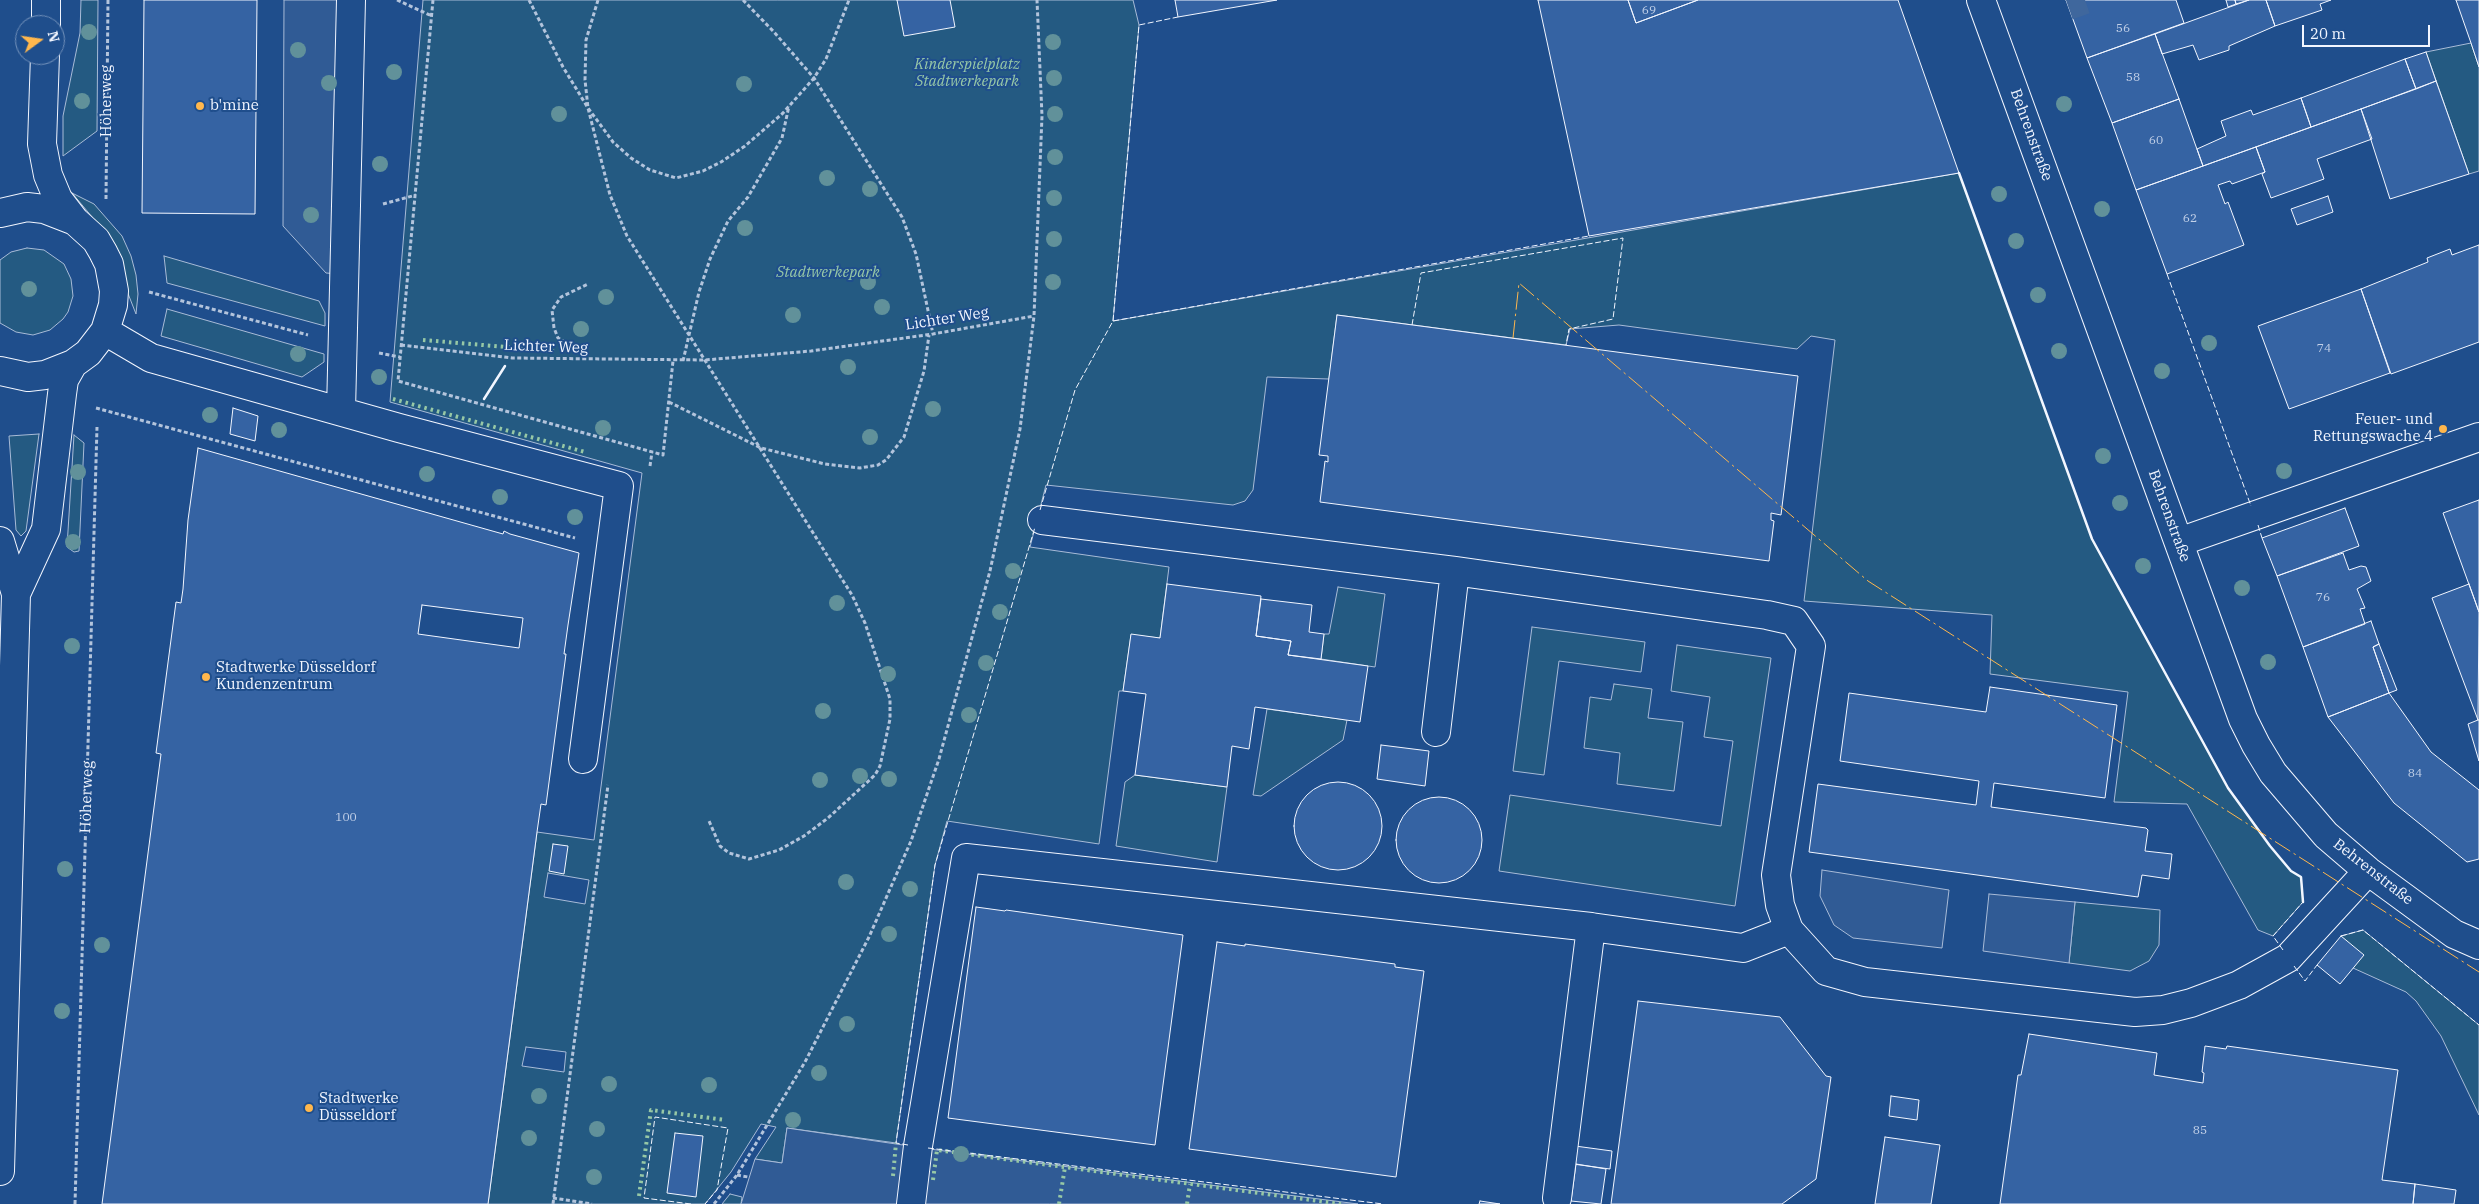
<!DOCTYPE html>
<html>
<head>
<meta charset="utf-8">
<style>
  body { margin:0 }
  #map { position:relative; width:2479px; height:1204px; overflow:hidden; background:#1f4e8c; font-family:"IBM Plex Serif",serif }
  canvas { display:block }
  .north { position:absolute; left:15px; top:15px; width:50px; height:50px; box-sizing:border-box; background:#1f4e8c; border:1px solid #7391ba; border-radius:50%; rotate:76deg; font-size:14px; font-weight:700; line-height:20px; text-align:center; color:#f2f6ff }
  .north::after { content:''; display:block; margin:auto; width:18px; height:22px; background:#ffb74d; clip-path:polygon(50% 0,100% 100%,50% 72%,0 100%) }
  .scale { position:absolute; left:2302px; top:25px; width:128px; height:22px; box-sizing:border-box; border:2px solid #f2f6ff; border-top:0; padding-left:6px; font-size:15px; line-height:18px; white-space:nowrap; color:#f2f6ff; -webkit-text-stroke:4px #1f4e8c; paint-order:stroke }
</style>
</head>
<body>
<div id="map">
<canvas width="2479" height="1204"></canvas>
<div class="north">N</div>
<div class="scale">20 m</div>
</div>
<script>
const context = document.querySelector('canvas').getContext('2d');
context.lineJoin = 'round';
function fill(path, color) { context.fillStyle = color; context.fill(path, 'evenodd'); }
const shape = rows => new Path2D(rows.map(r => 'M' + r).join(''));
function trace(path, color, width, dash) { context.strokeStyle = color; context.lineWidth = width; context.lineCap = dash ? 'butt' : 'round'; context.setLineDash(dash || []); context.stroke(path); }
function drawText(font, color, halo, rows, align = 'center') {
  context.font = font + ' "IBM Plex Serif",serif'; context.lineWidth = 4; context.setLineDash([]); context.textBaseline = 'middle'; context.strokeStyle = halo; context.fillStyle = color; for (const [text, x, y, turn = 0] of rows) {
    context.save(); context.translate(x, y); context.rotate((+turn || 0) * Math.PI / 180); context.textAlign = isNaN(turn) ? turn : align; if (halo) context.strokeText(text, 0, 0); context.fillText(text, 0, 0); context.restore();
  }
}
const green = shape([
  [81,0,98,0,97,131,63,156,63,116,80,33,81,0],
  [423,0,1133,0,1139,25,1113,321,1959,173,2092,539,2228,788,2270,846,2291,871,2301,877,2303,902,2273,936,2258,930,2187,804,2114,802,2128,692,1990,674,1992,615,1804,601,1835,340,1811,336,1797,349,1619,325,1570,329,1566,345,1337,315,1329,379,1267,377,1253,490,1245,501,1233,505,1046,485,1030,547,1169,567,1160,638,1131,635,1123,691,1119,691,1099,844,947,821,935,865,896,1143,787,1128,782,1163,755,1159,776,1127,761,1124,731,1172,705,1204,488,1204,537,832,594,840,642,473,390,402,423,0],
  [548,873,589,880,585,904,544,897,548,873],
  [526,1047,566,1052,564,1072,522,1066,526,1047],
  [2471,43,2479,67,2479,171,2469,174,2426,52,2471,43],
  [72,193,94,204,122,236,131,256,136,275,138,294,136,314,127,291,121,258,114,243,72,193],
  [27,248,44,250,64,264,71,279,73,296,68,312,63,319,50,330,33,335,16,332,0,323,0,260,11,252,27,248],
  [164,256,319,301,325,313,325,326,167,283,164,256],
  [167,309,324,354,324,362,302,377,161,336,167,309],
  [39,434,26,531,21,536,16,530,9,436,39,434],
  [74,435,84,443,79,551,74,552,67,547,74,435],
  [1338,587,1385,594,1375,667,1321,659,1324,634,1329,634,1338,587],
  [1532,627,1645,642,1641,672,1559,661,1544,775,1513,771,1532,627],
  [1677,645,1771,658,1735,906,1499,871,1510,795,1721,826,1733,741,1704,737,1710,697,1671,691,1677,645],
  [1614,684,1652,689,1648,718,1683,722,1674,791,1617,784,1620,753,1584,748,1590,697,1611,700,1614,684],
  [1267,709,1347,720,1343,740,1261,796,1253,795,1267,709],
  [1135,775,1227,787,1217,862,1116,846,1125,782,1135,775],
  [2075,902,2160,910,2159,945,2149,961,2130,971,2069,963,2075,902],
  [2363,930,2479,1025,2479,1115,2441,1036,2416,1001,2406,992,2353,968,2341,936,2363,930],
  [730,1194,742,1197,741,1204,722,1204,730,1194]
]);
const parking = shape([
  [284,0,341,0,339,274,326,273,283,226,284,0],
  [1822,870,1949,890,1942,948,1853,938,1834,925,1820,896,1822,870],
  [1989,894,2075,902,2069,963,1983,951,1989,894],
  [787,1128,937,1150,1358,1204,741,1204,755,1159,782,1163,787,1128]
]);
const building = shape([
  [144,0,257,0,255,214,142,213,144,0],
  [897,0,950,0,955,27,904,36,897,0],
  [1175,0,1277,0,1178,17,1175,0],
  [1538,0,1628,0,1636,23,1698,0,1898,0,1959,173,1589,236,1538,0],
  [1628,0,1698,0,1636,23,1628,0],
  [2066,0,2176,0,2184,23,2087,58,2066,0],
  [2226,0,2235,0,2236,4,2228,7,2226,0],
  [2235,0,2249,0,2236,4,2235,0],
  [2249,0,2266,0,2275,26,2229,46,2229,50,2199,60,2193,45,2162,54,2155,34,2249,0],
  [2266,0,2331,0,2320,4,2322,10,2275,26,2266,0],
  [2456,0,2479,0,2479,67,2471,43,2456,0],
  [2155,34,2179,99,2112,123,2087,58,2155,34],
  [2426,52,2436,81,2416,89,2405,59,2426,52],
  [2405,59,2416,89,2311,127,2301,98,2405,59],
  [2436,81,2469,174,2390,199,2361,109,2436,81],
  [2301,98,2311,127,2203,166,2197,149,2226,136,2221,121,2251,110,2253,115,2301,98],
  [2179,99,2203,166,2136,190,2112,123,2179,99],
  [2361,109,2372,139,2317,159,2324,179,2271,198,2262,174,2265,172,2256,147,2361,109],
  [2256,147,2265,172,2232,184,2230,181,2218,185,2225,204,2228,202,2244,245,2167,274,2136,190,2256,147],
  [2328,196,2333,212,2297,225,2291,209,2328,196],
  [2479,245,2479,342,2391,374,2361,289,2428,262,2427,258,2450,249,2452,255,2479,245],
  [2361,289,2390,373,2289,409,2258,326,2361,289],
  [1337,315,1798,376,1781,515,1771,513,1771,520,1774,521,1769,561,1320,502,1325,461,1328,462,1328,456,1319,455,1337,315],
  [233,408,258,416,255,441,230,434,233,408],
  [198,448,503,534,504,531,510,534,579,553,568,625,564,654,566,654,546,805,541,804,537,832,488,1204,102,1204,161,754,156,753,176,602,181,603,183,589,188,520,198,448],
  [422,605,523,618,519,648,418,634,422,605],
  [2479,500,2479,612,2443,513,2479,500],
  [2345,508,2359,546,2277,576,2262,538,2345,508],
  [2343,553,2349,570,2361,566,2366,567,2371,581,2357,589,2365,608,2360,609,2365,624,2303,647,2277,576,2343,553],
  [1167,584,1261,596,1256,636,1291,641,1288,655,1368,666,1360,722,1255,707,1249,749,1232,746,1227,787,1135,775,1146,694,1123,691,1131,634,1160,638,1167,584],
  [2469,584,2479,612,2478,720,2432,598,2469,584],
  [1261,599,1312,605,1309,632,1324,634,1321,659,1288,655,1291,641,1256,636,1261,599],
  [2371,621,2379,644,2373,647,2389,693,2328,717,2303,647,2371,621],
  [2379,644,2397,690,2389,693,2373,647,2379,644],
  [1990,687,2117,705,2105,798,1994,783,1991,807,2146,828,2148,830,2145,851,2172,854,2169,879,2142,875,2138,897,1809,852,1818,784,1976,805,1979,781,1840,761,1849,693,1986,712,1990,687],
  [2389,693,2431,752,2479,790,2479,859,2467,862,2394,803,2328,717,2389,693],
  [2478,720,2479,720,2479,761,2468,724,2478,720],
  [1381,745,1429,751,1425,786,1377,779,1381,745],
  '1294 826a44 44 0 1 1 88 0a44 44 0 1 1-88 0Z',
  '1396 840a43 43 0 1 1 86 0a43 43 0 1 1-86 0Z',
  [553,844,568,846,564,874,549,871,553,844],
  [976,907,1005,911,1006,910,1183,935,1155,1145,948,1118,976,907],
  [2341,936,2364,955,2340,984,2317,965,2341,936],
  [1217,942,1245,946,1245,944,1395,964,1395,967,1424,971,1396,1177,1189,1149,1217,942],
  [1638,1001,1780,1017,1826,1076,1831,1077,1816,1179,1782,1204,1611,1204,1638,1001],
  [2029,1034,2157,1053,2154,1075,2203,1083,2204,1073,2202,1072,2205,1046,2226,1049,2227,1046,2398,1070,2382,1180,2415,1184,2413,1204,2000,1204,2018,1075,2021,1075,2029,1034],
  [1891,1096,1919,1100,1917,1120,1889,1116,1891,1096],
  [675,1133,703,1136,696,1197,667,1193,675,1133],
  [1885,1137,1940,1145,1931,1204,1875,1204,1885,1137],
  [1575,1146,1612,1151,1610,1169,1573,1164,1575,1146],
  [1576,1164,1606,1169,1601,1204,1571,1201,1576,1164],
  [2415,1184,2456,1190,2454,1204,2413,1204,2415,1184],
  [1480,1201,1500,1204,1479,1204,1480,1201]
]);
const minorTunnel = shape([
  [2068,6,2085,0]
]);
const path = shape([
  [397,0,432,16],
  [433,0,398,381,663,455,673,361],
  [529,0,563,67,588,108,613,142,631,158,650,170,676,178,703,171,721,162,745,146,783,113,814,78,826,59,849,0],
  [598,0,586,40,585,80,588,108,610,195,627,236,852,595,865,623,890,699,890,719,880,766,875,775,828,818,804,836,779,850,749,859,729,853,720,846,709,821],
  [743,0,774,32,814,78,902,217,916,254,933,334],
  [106,199,108,0],
  [383,204,416,195],
  [149,292,308,335],
  [401,345,512,358,705,360,811,351,933,334,1034,316],
  [379,353,400,357],
  [585,359,578,350,558,338,554,328,552,310,561,297,588,284],
  [683,361,699,292,710,259,728,221,748,197,782,138,789,106],
  [669,402,761,448,825,464,860,468,878,465,886,460,904,437,924,371,929,335],
  [96,408,575,538],
  [650,466,652,452],
  [737,1175,748,1177],
  [553,1198,592,1204],
  [75,1204,97,427],
  [553,1204,608,785],
  [714,1204,737,1175,805,1062,869,937,911,841,939,759,990,571,1020,429,1034,316,1042,116,1037,0]
]);
const minor = shape([
  [1981,0,2243,719,2256,745,2273,773,2326,835,2368,871,2454,934,2479,945],
  [46,25,46,0],
  [45,55,42,144,48,175,58,199,75,221],
  [0,213,27,207,44,209,75,221,96,240,103,252,109,264,114,291,113,305,105,331,88,353,73,364,45,375,28,377,0,371],
  [105,331,151,358,399,428,619,486,583,759],
  [341,411,351,0],
  [1042,520,1455,571,1767,615,1794,621,1811,646,1776,875,1780,905,1789,930,1826,971,1865,982,2135,1012,2163,1010,2191,1003,2239,985,2288,958,2368,871],
  [0,541,16,594,0,1171],
  [2179,542,2479,437],
  [16,594,46,529,62,394,64,380,73,364],
  [1436,732,1455,571],
  [1557,1198,1591,927],
  [911,1204,918,1146,966,858,1591,927,1743,948,1789,930]
]);
const hedge = shape([
  [423,340,554,351],
  [393,399,585,452],
  [893,1176,896,1143],
  [933,1180,937,1150,1341,1204],
  [639,1196,651,1110,725,1120],
  [1059,1204,1065,1167],
  [1187,1204,1190,1184]
]);
const fence = shape([
  [2167,274,2251,506],
  [1113,321,1139,25,1178,17],
  [1412,325,1421,273,1623,238,1613,319,1569,329,1566,345],
  [1040,510,1075,390,1113,321,1589,236],
  [2258,525,2262,538],
  [2341,936,2363,930,2479,1025],
  [2283,950,2273,936,2303,902],
  [2294,966,2305,981,2317,965],
  [908,1145,896,1143,935,865,1035,527],
  [928,1148,1383,1204],
  [691,1204,644,1198,655,1117,728,1128,717,1190,705,1204]
]);
const wall = shape([
  [1959,173,2092,539,2228,788,2270,846,2291,871,2301,877,2303,902],
  [484,399,505,366]
]);
const power = shape([
  [1513,338,1519,283,1868,581,2479,972]
]);
const trees = [
  [89,32],
  [1053,42],
  [298,50],
  [394,72],
  [1054,78],
  [329,83],
  [744,84],
  [82,101],
  [2064,104],
  [559,114],
  [1055,114],
  [1055,157],
  [380,164],
  [827,178],
  [870,189],
  [1999,194],
  [1054,198],
  [2102,209],
  [311,215],
  [745,228],
  [1054,239],
  [2016,241],
  [868,282],
  [1053,282],
  [29,289],
  [2038,295],
  [606,297],
  [882,307],
  [793,315],
  [581,329],
  [2209,343],
  [2059,351],
  [298,354],
  [848,367],
  [2162,371],
  [379,377],
  [933,409],
  [210,415],
  [603,428],
  [279,430],
  [870,437],
  [2103,456],
  [2284,471],
  [78,472],
  [427,474],
  [500,497],
  [2120,503],
  [575,517],
  [73,542],
  [2143,566],
  [1013,571],
  [2242,588],
  [837,603],
  [1000,612],
  [72,646],
  [2268,662],
  [986,663],
  [888,674],
  [823,711],
  [969,715],
  [860,776],
  [889,779],
  [820,780],
  [65,869],
  [846,882],
  [910,889],
  [889,934],
  [102,945],
  [62,1011],
  [847,1024],
  [819,1073],
  [609,1084],
  [709,1085],
  [539,1096],
  [793,1120],
  [597,1129],
  [529,1138],
  [961,1154],
  [594,1177]
];
const markers = [
  [200,106,5,"#ffb74d"],
  [2443,429,5,"#ffb74d"],
  [206,677,5,"#ffb74d"],
  [309,1108,5,"#ffb74d"]
];
const numberNames = [
  ["69",1649,11],
  ["56",2123,29],
  ["58",2133,78],
  ["60",2156,141],
  ["62",2190,219],
  ["74",2324,349],
  ["76",2323,598],
  ["84",2415,774],
  ["100",346,818],
  ["85",2200,1131]
];
const parkNames = [
  ["Kinderspielplatz",967,65],
  ["Stadtwerkepark",967,82],
  ["Stadtwerkepark",828,273]
];
const streetNames = [
  ["Höherweg",107,101,-90],
  ["Behrenstraße",2031,135,70],
  ["Lichter Weg",947,319,-9],
  ["Lichter Weg",546,347,2],
  ["Behrenstraße",2169,516,70],
  ["Höherweg",87,797,-88],
  ["Behrenstraße",2373,872,38]
];
const poiNames = [
  ["b'mine",210,106],
  ["Feuer- und",2433,420,"right"],
  ["Rettungswache 4",2433,437,"right"],
  ["Stadtwerke Düsseldorf",216,668],
  ["Kundenzentrum",216,685],
  ["Stadtwerke",319,1099],
  ["Düsseldorf",319,1116]
];
fill(green, '#245a82');
trace(green, '#a8bbd7', 1);
fill(parking, '#305b95');
trace(parking, '#a8bbd7', 1);
fill(building, '#3563a3');
trace(building, '#f2f6ff', 1);
trace(minorTunnel, '#3f679d', 28, [28, 14]);
trace(minor, '#f2f6ff', 30);
trace(path, '#b3c4dc', 3, [4, 2.5]);
trace(minor, '#1f4e8c', 28);
trace(hedge, '#97c8a6', 4, [2.5, 4]);
trace(fence, '#f2f6ff', 1, [6, 2.5]);
trace(wall, '#f2f6ff', 2.5);
trace(power, '#ffb74d', 1, [18, 4, 2.5, 4]);
context.fillStyle = '#61919a';
for (const [x, y] of trees) { context.beginPath(); context.arc(x, y, 8, 0, 2 * Math.PI); context.fill(); }
for (const [x, y, r, color] of markers) { const dot = new Path2D(); dot.arc(x, y, r, 0, 2 * Math.PI); context.fillStyle = color; context.fill(dot); trace(dot, '#1f4e8c', 2); }
drawText('12px', '#c3d1e8', null, numberNames);
drawText('italic 15px', '#97c8a6', '#1f4e8c', parkNames);
drawText('15px', '#f2f6ff', '#1f4e8c', streetNames);
drawText('15px', '#f2f6ff', '#1f4e8c', poiNames, 'left');
</script>
</body>
</html>
